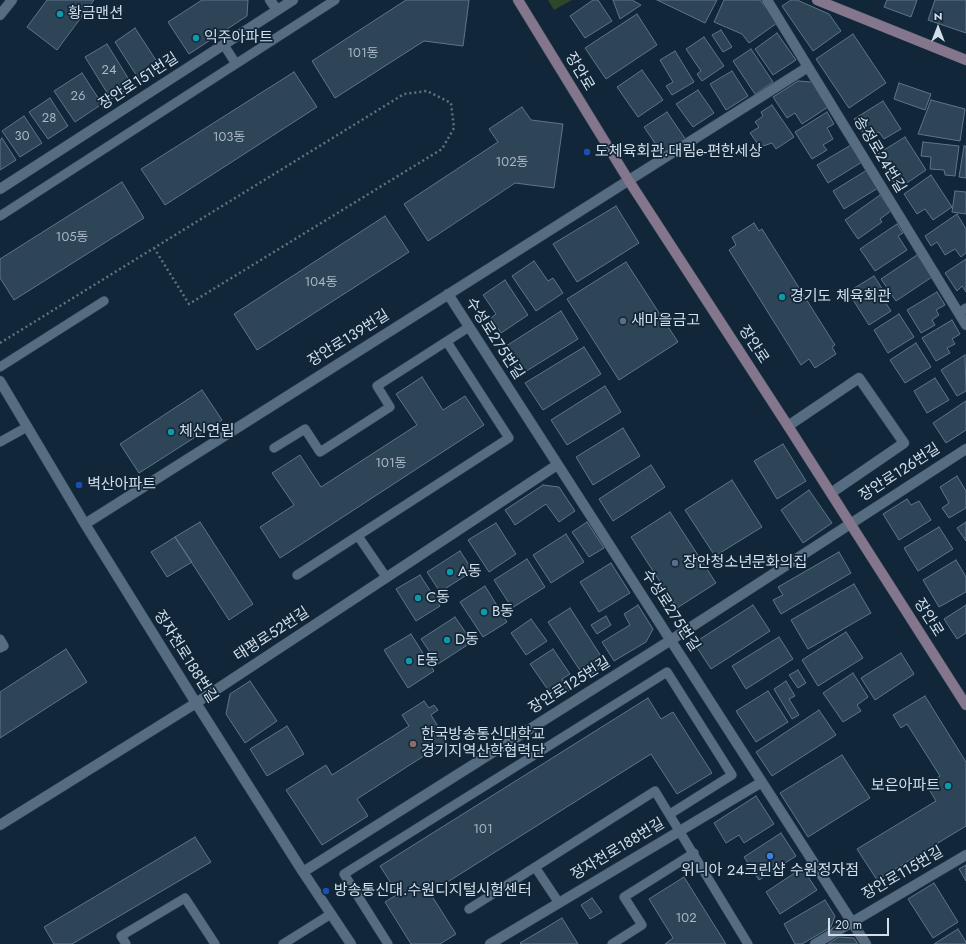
<!DOCTYPE html>
<html>
<head>
<meta charset="utf-8">
<style>
  body { margin:0 }
  #map { position:relative; width:966px; height:944px; overflow:hidden; background:#112638; font-family:Jost,sans-serif }
  canvas { display:block }
  .north { position:absolute; left:918px; top:8px; width:40px; height:40px; -webkit-text-stroke:3px #112638; paint-order:stroke; rotate:0deg; font-size:11px; font-weight:700; line-height:16px; text-align:center; color:#d2dfeb }
  .north::after { content:''; display:block; margin:auto; width:14px; height:18px; background:#d2dfeb; clip-path:polygon(50% 0,100% 100%,50% 72%,0 100%) }
  .scale { position:absolute; left:828px; top:918px; width:61px; height:18px; box-sizing:border-box; border:2px solid #d2dfeb; border-top:0; padding-left:5px; font-size:12px; line-height:14px; white-space:nowrap; color:#d2dfeb; -webkit-text-stroke:3px #112638; paint-order:stroke }
</style>
</head>
<body>
<div id="map">
<canvas width="966" height="944"></canvas>
<div class="north">N</div>
<div class="scale">20 m</div>
</div>
<script>
const context = document.querySelector('canvas').getContext('2d');
context.lineJoin = 'round';
function fill(path, color) { context.fillStyle = color; context.fill(path, 'evenodd'); }
const shape = rows => new Path2D(rows.map(r => 'M' + r).join(''));
function trace(path, color, width, dash) { context.strokeStyle = color; context.lineWidth = width; context.lineCap = dash ? 'butt' : 'round'; context.setLineDash(dash || []); context.stroke(path); }
function drawText(font, color, halo, rows, align = 'center') {
  context.font = font + ' Jost,"Noto Sans KR",sans-serif'; context.lineWidth = 3.5; context.setLineDash([]); context.textBaseline = 'middle'; context.strokeStyle = halo; context.fillStyle = color; for (const [text, x, y, turn = 0] of rows) {
    context.save(); context.translate(x, y); context.rotate((+turn || 0) * Math.PI / 180); context.textAlign = isNaN(turn) ? turn : align; if (halo) context.strokeText(text, 0, 0); context.fillText(text, 0, 0); context.restore();
  }
}
const green = shape([
  [548,0,572,0,554,10]
]);
const building = shape([
  [47,0,94,0,57,50,27,27,47,0],
  [202,0,248,0,247,16,189,54,168,22,202,0],
  [406,0,469,0,463,46,424,41,335,98,312,61,406,0],
  [593,0,598,0,612,21,585,38,570,16,593,0],
  [613,0,632,0,641,5,620,19,613,0],
  [657,0,717,0,705,23,657,0],
  [724,0,760,0,777,23,749,43,742,34,714,22,724,0],
  [791,0,797,0,829,14,841,31,813,51,782,6,791,0],
  [887,0,917,0,911,17,884,7,887,0],
  [935,0,966,0,966,33,928,20,935,0],
  [637,14,657,45,606,79,585,48,637,14],
  [135,28,161,68,140,81,115,42,135,28],
  [721,30,732,47,723,52,712,35,721,30],
  [777,33,796,60,773,75,755,49,777,33],
  [853,34,886,83,849,108,816,59,853,34],
  [704,37,724,66,702,81,697,74,701,71,686,49,704,37],
  [107,44,133,86,111,99,85,57,107,44],
  [751,49,773,82,755,94,733,61,751,49],
  [675,51,694,82,672,95,666,86,673,82,660,60,675,51],
  [642,70,663,100,638,117,617,87,642,70],
  [732,71,748,96,726,110,710,84,732,71],
  [294,72,317,107,165,205,141,169,294,72],
  [82,73,102,104,75,122,54,91,82,73],
  [798,81,812,82,828,107,802,124,795,113,787,118,773,97,798,81],
  [899,83,931,94,925,110,894,99,899,83],
  [698,90,714,113,693,127,676,104,698,90],
  [50,98,68,126,48,139,29,112,50,98],
  [931,100,965,109,960,141,918,134,931,100],
  [883,101,901,129,884,139,879,132,867,139,854,119,883,101],
  [772,105,794,137,776,149,772,143,760,147,750,133,759,127,755,122,763,116,761,112,772,105],
  [522,107,531,120,563,124,554,188,515,183,428,241,404,204,498,142,489,129,522,107],
  [667,112,686,140,663,155,644,127,667,112],
  [827,112,834,124,827,128,833,139,823,145,827,150,812,159,795,132,827,112],
  [24,116,42,143,20,157,2,131,24,116],
  [905,137,926,170,898,189,876,155,905,137],
  [2,138,16,160,0,170,0,140,2,138],
  [923,142,959,146,955,176,945,175,944,170,930,169,931,157,921,156,923,142],
  [851,145,862,162,828,183,817,165,851,145],
  [964,146,966,146,966,178,959,177,964,146],
  [867,170,878,188,844,209,833,191,867,170],
  [931,175,952,207,933,220,925,209,917,214,904,194,931,175],
  [122,182,144,218,14,300,0,278,0,259,122,182],
  [955,191,966,192,966,214,952,212,955,191],
  [880,195,891,211,880,219,882,222,858,239,845,220,880,195],
  [616,206,639,243,577,282,553,244,616,206],
  [957,214,966,229,966,253,961,257,955,249,945,255,937,242,931,246,925,236,957,214],
  [385,216,409,252,257,350,234,314,385,216],
  [754,223,759,231,762,229,835,345,832,347,836,354,815,368,809,359,801,365,729,250,736,245,732,237,754,223],
  [897,224,903,233,898,236,907,250,875,271,860,249,897,224],
  [917,255,932,277,896,301,881,279,917,255],
  [966,259,966,292,962,286,957,291,945,273,966,259],
  [534,261,548,281,553,278,563,293,536,311,512,276,534,261],
  [626,262,678,342,619,380,567,299,626,262],
  [874,276,883,290,879,293,891,311,869,325,848,292,874,276],
  [505,280,528,315,501,333,491,318,496,314,483,295,505,280],
  [937,292,945,305,936,310,939,315,932,320,935,325,921,333,907,310,937,292],
  [561,311,578,339,520,375,503,348,561,311],
  [899,314,914,337,888,353,874,330,899,314],
  [952,320,960,334,952,339,955,344,947,348,950,353,936,361,922,338,952,320],
  [916,343,931,367,905,383,890,360,916,343],
  [584,347,601,374,543,410,525,383,584,347],
  [965,355,966,391,957,396,941,370,965,355],
  [422,377,443,410,465,396,484,425,280,558,260,527,294,505,272,473,300,455,321,487,417,425,396,394,422,377],
  [935,378,949,400,927,413,914,391,935,378],
  [605,386,621,412,567,445,551,420,605,386],
  [202,390,222,420,139,473,120,444,202,390],
  [966,401,966,430,946,443,933,423,966,401],
  [623,428,640,456,593,485,576,457,623,428],
  [783,444,806,481,777,499,754,461,783,444],
  [651,465,665,487,613,521,599,499,651,465],
  [957,476,966,491,966,508,949,518,942,508,949,503,940,487,957,476],
  [732,480,762,527,715,556,685,510,732,480],
  [543,485,559,487,575,511,559,522,546,504,515,525,505,510,543,485],
  [809,490,832,523,803,543,781,510,809,490],
  [907,499,911,505,919,501,931,520,899,540,883,514,907,499],
  [670,512,716,583,677,608,631,537,670,512],
  [200,522,253,604,229,620,175,537,200,522],
  [587,522,604,548,589,557,572,532,587,522],
  [966,522,966,541,957,528,966,522],
  [496,523,516,554,489,572,468,540,496,523],
  [939,527,953,549,918,571,904,548,939,527],
  [566,534,584,562,551,583,533,555,566,534],
  [175,537,192,562,167,577,151,552,175,537],
  [460,551,473,571,440,592,427,572,460,551],
  [839,552,851,573,781,614,773,600,783,595,778,587,839,552],
  [527,559,545,587,512,608,494,580,527,559],
  [956,560,966,577,966,592,939,607,923,580,956,560],
  [611,563,630,593,599,612,580,582,611,563],
  [420,575,440,606,416,621,396,589,420,575],
  [854,584,871,613,808,649,791,620,854,584],
  [485,586,507,622,483,637,460,602,485,586],
  [638,605,653,629,646,642,614,661,602,642,630,625,624,614,638,605],
  [753,605,770,631,711,669,694,643,753,605],
  [966,605,966,633,957,639,944,619,966,605],
  [570,608,606,664,585,678,548,622,570,608],
  [606,616,611,625,597,634,591,625,606,616],
  [455,617,472,642,438,664,421,639,455,617],
  [531,619,547,641,526,655,511,633,531,619],
  [846,632,863,658,818,686,802,660,846,632],
  [411,634,434,671,408,688,384,650,411,634],
  [779,637,793,659,746,689,732,666,779,637],
  [66,649,87,682,0,738,0,692,66,649],
  [553,649,570,674,562,679,570,690,555,700,530,664,553,649],
  [901,653,914,674,875,700,861,678,901,653],
  [798,670,806,683,798,688,789,675,798,670],
  [853,673,868,697,857,705,861,711,843,722,823,693,853,673],
  [250,681,277,721,245,743,226,714,230,694,250,681],
  [786,681,795,696,789,699,799,715,792,719,774,689,786,681],
  [768,691,788,722,756,742,736,711,768,691],
  [925,696,966,762,966,826,877,880,857,849,936,801,930,791,931,782,940,776,907,724,901,728,893,715,925,696],
  [648,698,661,719,673,712,712,773,677,794,651,754,430,893,456,934,440,944,411,944,385,902,398,894,380,866,648,698],
  [424,701,429,708,434,705,438,710,431,715,447,741,357,799,368,816,322,845,286,790,326,765,332,775,409,726,402,715,424,701],
  [819,710,836,735,772,776,756,752,819,710],
  [287,726,304,754,267,776,250,749,287,726],
  [842,755,870,798,808,837,780,793,842,755],
  [756,796,774,824,744,843,739,835,726,843,714,823,756,796],
  [781,833,796,856,759,880,744,857,781,833],
  [195,837,211,862,72,944,54,944,44,927,195,837],
  [966,865,966,881,959,869,966,865],
  [802,868,817,890,780,914,766,892,802,868],
  [684,877,726,944,665,944,673,938,649,899,684,877],
  [934,883,958,922,933,938,908,899,934,883],
  [592,898,602,912,590,919,581,905,592,898],
  [825,900,835,916,831,927,802,944,795,944,784,924,825,900],
  [562,918,578,944,521,944,520,943,562,918],
  [958,929,966,942,966,944,934,944,958,929],
  [839,937,854,938,858,944,828,944,839,937]
]);
const path = shape([
  [0,343,154,248,404,94,427,91,451,103,454,128,442,149,189,304,154,248]
]);
const lane = shape([
  [224,45,236,64],
  [0,216,335,0],
  [959,313,966,308],
  [0,367,104,301],
  [0,442,27,427],
  [274,448,305,429,320,452,390,407,377,386,469,327],
  [358,536,386,577],
  [297,575,509,438,447,342],
  [0,639,4,646,0,648],
  [535,867,559,903],
  [469,909,655,791,748,944],
  [126,944,121,936,185,898,215,944],
  [283,944,331,914],
  [388,944,344,874,667,672,732,775,670,814],
  [612,944,642,925,624,897,694,853]
]);
const street = shape([
  [270,0,277,10],
  [767,0,966,325],
  [0,15,12,0],
  [0,189,293,0],
  [448,294,866,944],
  [0,381,85,524,196,703,303,872,351,944],
  [788,426,859,378,904,443,831,493],
  [85,524,808,67],
  [0,825,196,703,557,465],
  [303,872,671,640,966,449],
  [490,944,762,782],
  [815,944,966,855]
]);
const secondary = shape([
  [518,0,629,181,788,426,966,705],
  [817,0,966,60]
]);
const markers = [
  [60,14,4,"#0f9aa8"],
  [196,38,4,"#0f9aa8"],
  [587,152,4,"#1a4fb4"],
  [782,297,4,"#0f9aa8"],
  [623,321,4,"#5c6f8a"],
  [171,432,4,"#0f9aa8"],
  [79,485,4,"#1a4fb4"],
  [675,563,4,"#5c6f8a"],
  [450,572,4,"#0f9aa8"],
  [418,598,4,"#0f9aa8"],
  [484,612,4,"#0f9aa8"],
  [447,640,4,"#0f9aa8"],
  [409,661,4,"#0f9aa8"],
  [413,744,4,"#8d6e63"],
  [948,786,4,"#0f9aa8"],
  [770,856,4,"#3f7fe0"],
  [326,891,4,"#1a4fb4"]
];
const numberNames = [
  ["101동",363,54],
  ["24",109,71],
  ["26",78,97],
  ["28",49,119],
  ["30",22,137],
  ["103동",229,138],
  ["102동",512,163],
  ["105동",72,238],
  ["104동",321,283],
  ["101동",391,464],
  ["101",483,830],
  ["102",686,919]
];
const poiNames = [
  ["황금맨션",68,14],
  ["익주아파트",204,38],
  ["도체육회관.대림e-편한세상",595,152],
  ["경기도 체육회관",790,297],
  ["새마을금고",631,321],
  ["체신연립",179,432],
  ["벽산아파트",87,485],
  ["장안청소년문화의집",683,563],
  ["A동",458,572],
  ["C동",426,598],
  ["B동",492,612],
  ["D동",455,640],
  ["E동",417,661],
  ["한국방송통신대학교",421,735],
  ["경기지역산학협력단",421,752],
  ["보은아파트",940,786,"right"],
  ["위니아 24크린샵 수원정자점",770,871,"center"],
  ["방송통신대.수원디지털시험센터",334,891]
];
const streetNames = [
  ["장안로",579,72,59],
  ["장안로151번길",139,82,-33],
  ["송정로24번길",879,155,59],
  ["장안로139번길",349,339,-32],
  ["수성로275번길",494,339,57],
  ["장안로",753,345,57],
  ["장안로126번길",900,473,-33],
  ["수성로275번길",670,611,57],
  ["장안로",928,618,58],
  ["태평로52번길",272,635,-33],
  ["정자천로188번길",185,657,58],
  ["장안로125번길",570,686,-32],
  ["정자천로188번길",618,850,-31],
  ["장안로115번길",903,874,-30]
];
fill(green, '#2e472b');
fill(building, '#2e4457');
trace(building, '#5e758a', 1);
trace(lane, '#324050', 10);
trace(street, '#324050', 11);
trace(secondary, '#324050', 11);
trace(path, '#617382', 2.5, [2, 3]);
trace(lane, '#556c81', 9);
trace(street, '#556c81', 10);
trace(secondary, '#83768d', 10);
for (const [x, y, r, color] of markers) { const dot = new Path2D(); dot.arc(x, y, r, 0, 2 * Math.PI); context.fillStyle = color; context.fill(dot); trace(dot, '#112638', 1.5); }
drawText('13px', '#a9b8c6', null, numberNames);
drawText('15px', '#d2dfeb', '#112638', poiNames, 'left');
drawText('15px', '#d2dfeb', '#112638', streetNames);
</script>
</body>
</html>
